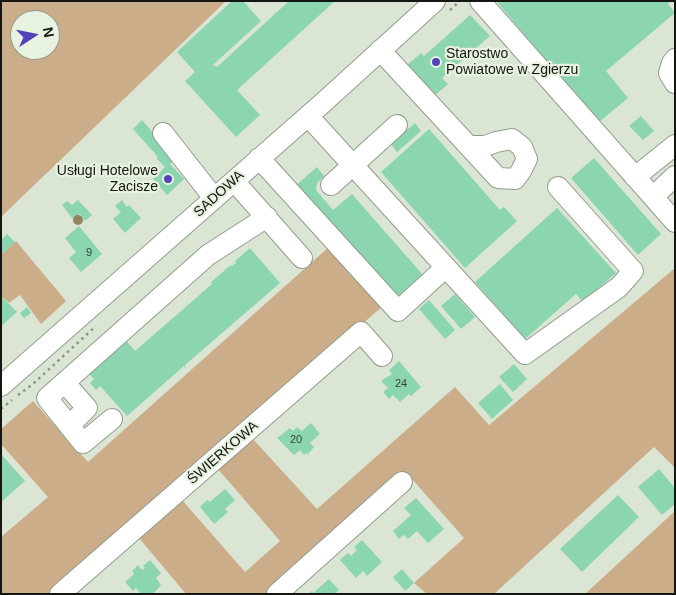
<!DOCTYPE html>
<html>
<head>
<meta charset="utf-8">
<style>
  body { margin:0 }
  #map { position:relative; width:676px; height:595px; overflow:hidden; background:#dbe5d4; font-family:Arial,sans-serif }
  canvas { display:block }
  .frame { position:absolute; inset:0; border:2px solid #131611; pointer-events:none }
  .north { position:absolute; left:10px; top:10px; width:50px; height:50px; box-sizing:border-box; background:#e8f2e1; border:1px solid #939a8e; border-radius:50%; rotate:79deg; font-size:14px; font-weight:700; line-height:20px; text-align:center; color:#131611 }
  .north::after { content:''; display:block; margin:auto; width:18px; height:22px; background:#5442ba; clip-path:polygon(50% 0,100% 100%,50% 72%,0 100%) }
</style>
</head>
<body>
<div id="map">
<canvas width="676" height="595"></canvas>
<div class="frame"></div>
<div class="north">N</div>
</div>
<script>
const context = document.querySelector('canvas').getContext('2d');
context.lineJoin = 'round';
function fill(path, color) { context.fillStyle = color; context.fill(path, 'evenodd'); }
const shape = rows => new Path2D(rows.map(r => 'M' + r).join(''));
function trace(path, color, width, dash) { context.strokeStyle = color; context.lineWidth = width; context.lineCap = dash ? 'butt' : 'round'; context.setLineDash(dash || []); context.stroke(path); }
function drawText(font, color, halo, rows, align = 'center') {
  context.font = font + ' Arial,sans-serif'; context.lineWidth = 4.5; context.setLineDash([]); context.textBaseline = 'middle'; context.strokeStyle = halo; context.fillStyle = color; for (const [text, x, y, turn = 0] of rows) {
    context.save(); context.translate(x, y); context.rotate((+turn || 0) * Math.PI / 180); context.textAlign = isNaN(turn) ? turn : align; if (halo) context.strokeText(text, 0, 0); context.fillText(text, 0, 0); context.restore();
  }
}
const green = shape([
  [1,1,226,1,1,217],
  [20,20,50,20,50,50,20,50],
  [16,241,66,301,41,324,20,295,9,303,1,296,1,255],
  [330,246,383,306,51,594,1,594,1,537,48,497,1,444,1,429,33,401,88,462],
  [675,268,675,468,654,447,494,594,427,594,414,583,464,538,412,479,400,475,265,594,186,594,139,538,182,500,245,572,280,541,218,469,252,438,317,509,455,387,489,425],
  [675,511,675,594,585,594]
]);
const building = shape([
  [232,1,243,1,261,21,213,65,217,67,289,1,335,1,237,90,260,115,236,137,185,81,195,72,177,52],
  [501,1,671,1,668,4,675,13,606,71,628,98,598,123,498,3],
  [470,15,490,36,442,78,448,84,432,98,405,67,421,53,424,56],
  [641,116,654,131,643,140,629,126],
  [142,120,176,159,170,164,184,179,167,195,153,179,165,167,156,158,158,157,133,129],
  [415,123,421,131,397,152,391,144],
  [429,129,500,210,504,207,517,221,465,268,381,172],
  [594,158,661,234,638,255,571,178],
  [317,167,324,176,317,183,316,190,333,210,352,194,423,275,392,301,294,187],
  [78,200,92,215,85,221,80,214,73,219,62,205,67,201,72,205],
  [122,200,127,207,129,205,141,218,125,233,113,219,121,212,115,206],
  [557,208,616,273,583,302,576,294,525,339,475,282],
  [79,226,102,254,81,272,69,258,76,252,65,238],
  [7,234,15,242,1,255,1,240],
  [250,248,280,283,185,365,186,369,184,366,127,416,100,386,96,390,90,383,94,379,86,370,123,337,135,351,212,284,211,282,231,265,232,266,236,263,235,261],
  [455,294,475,317,461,329,441,306],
  [1,296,17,312,1,326],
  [429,300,455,330,445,339,419,309],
  [27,307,31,313,24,318,20,313],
  [399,361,421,387,411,396,409,394,400,402,393,395,389,399,383,392,388,388,381,381,392,374,389,370],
  [514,364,527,379,513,392,499,377],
  [500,384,513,400,492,419,478,403],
  [311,423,320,434,310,443,314,447,308,454,306,453,304,455,300,450,294,455,277,438,290,428,293,431,297,427,302,431],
  [1,454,25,481,1,502],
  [659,469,675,488,675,504,662,515,638,487],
  [225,489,235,500,225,509,228,512,214,524,200,507,207,500,210,502],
  [618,495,639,517,582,572,560,549],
  [416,498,444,529,428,543,417,531,408,539,404,535,399,539,393,531,411,515,404,508],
  [362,540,382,562,367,576,363,571,356,578,340,560,348,553,351,556,357,550,354,547],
  [150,560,161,573,156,578,161,585,153,594,141,594,136,588,133,591,125,582,134,574,132,571,138,565,142,570,145,568,143,566],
  [402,569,414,583,405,591,393,577],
  [329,579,339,590,335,594,308,594,312,591,313,593]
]);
const path = shape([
  [450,10,460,1],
  [18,395,33,384,96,326],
  [1,409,12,400]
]);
const minor = shape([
  [480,1,675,222],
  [380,50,498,178,515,179,521,171,527,159,522,147,512,139,496,142,485,146,469,146],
  [675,59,672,63,669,73,675,83],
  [308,116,525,354,619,287,633,271,558,187],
  [163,133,214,198],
  [259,158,398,311,446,267],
  [635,177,675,145],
  [234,181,302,258],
  [331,185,397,125],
  [653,197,675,176],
  [65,383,87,408,69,426],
  [1,386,325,101,435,1],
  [112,419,83,443,47,398,208,255,267,217],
  [60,594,361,332,382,356],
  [277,594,402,482]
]);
const trees = [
  [78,220]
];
const markers = [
  [436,62,5,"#5442ba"],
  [168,179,5,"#5442ba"]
];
const numberNames = [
  ["9",89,253],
  ["24",401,384],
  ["20",296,440]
];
const poiNames = [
  ["Starostwo",446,54],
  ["Powiatowe w Zgierzu",446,70],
  ["Usługi Hotelowe",158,171,"right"],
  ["Zacisze",158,187,"right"]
];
const streetNames = [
  ["SADOWA",219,194,-42],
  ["ŚWIERKOWA",223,453,-41]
];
fill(green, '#ccad8a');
fill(building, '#8cd5b1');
trace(minor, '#939c8c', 22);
trace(path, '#8b9286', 2.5, [2.5, 4]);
trace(minor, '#fff', 20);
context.fillStyle = '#918564';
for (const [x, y] of trees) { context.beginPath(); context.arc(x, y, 5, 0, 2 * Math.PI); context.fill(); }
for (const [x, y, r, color] of markers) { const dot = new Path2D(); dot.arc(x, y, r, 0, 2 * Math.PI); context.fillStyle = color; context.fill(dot); trace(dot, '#e8f2e1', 2); }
drawText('11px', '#314639', null, numberNames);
drawText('14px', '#131611', '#e8f2e1', poiNames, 'left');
drawText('14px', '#131611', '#e8f2e1', streetNames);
</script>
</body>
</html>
